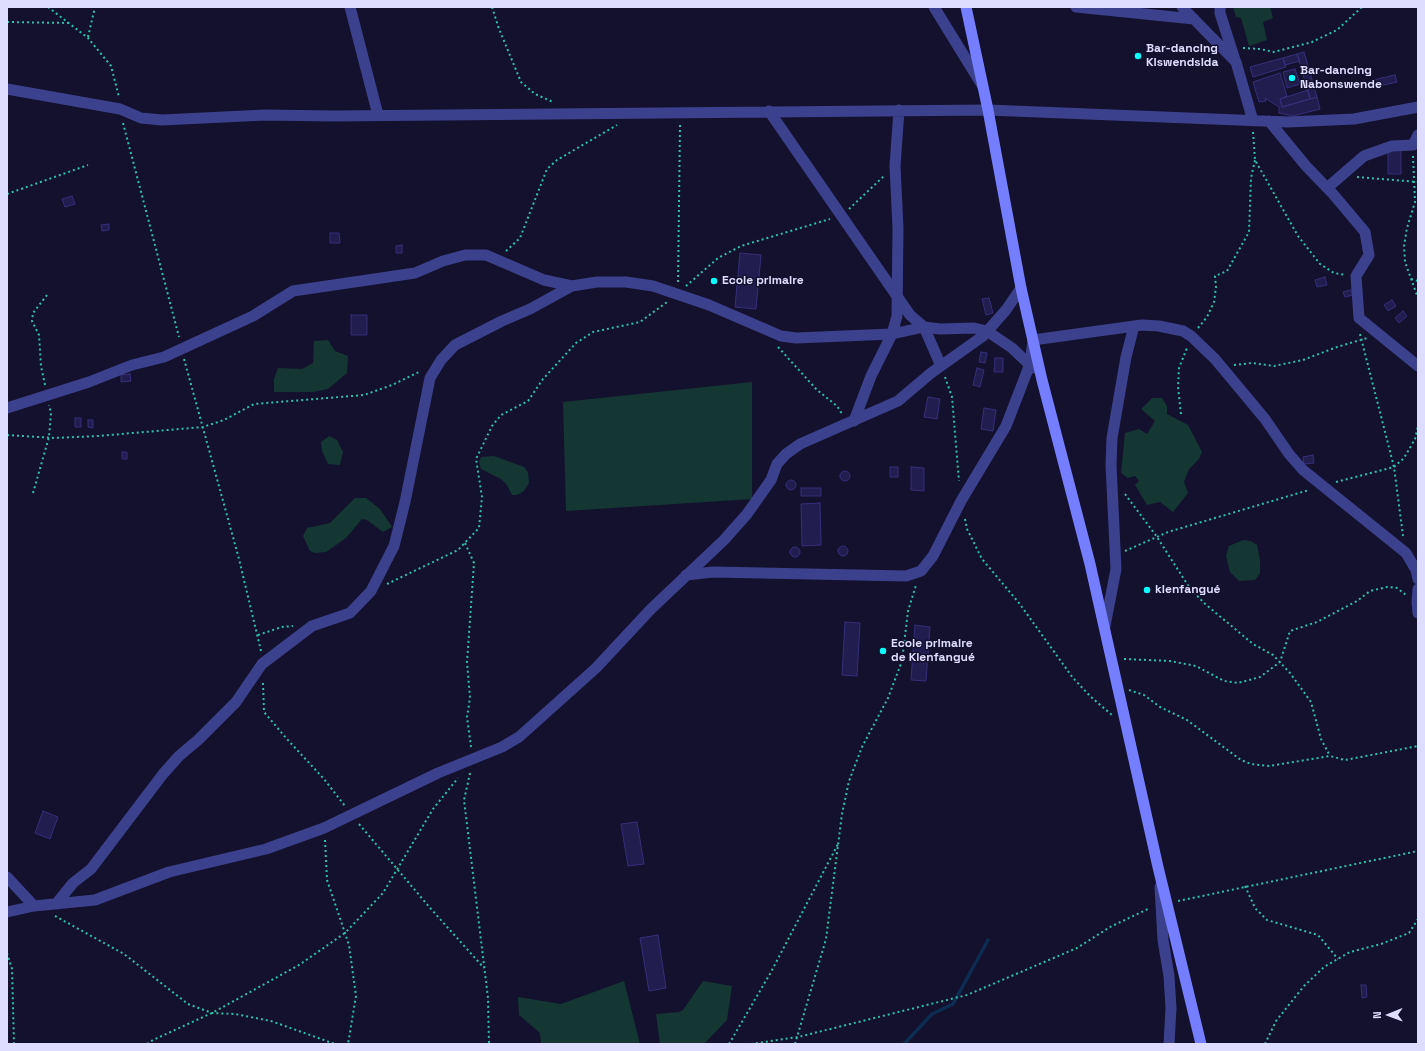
<!DOCTYPE html>
<html>
<head>
<meta charset="utf-8">
<style>
  body { margin:0 }
  #map { position:relative; width:1425px; height:1051px; overflow:hidden; background:#13112d; font-family:"Space Grotesk",sans-serif }
  canvas { display:block }
  .frame { position:absolute; inset:0; border:8px solid #deddff; pointer-events:none }
  .north { position:absolute; left:1369px; top:995px; width:40px; height:40px; -webkit-text-stroke:3px #13112d; paint-order:stroke; rotate:269deg; font-size:11px; font-weight:700; line-height:16px; text-align:center; color:#deddff }
  .north::after { content:''; display:block; margin:auto; width:14px; height:18px; background:#deddff; clip-path:polygon(50% 0,100% 100%,50% 72%,0 100%) }
</style>
</head>
<body>
<div id="map">
<canvas width="1425" height="1051"></canvas>
<div class="frame"></div>
<div class="north">N</div>
</div>
<script>
const context = document.querySelector('canvas').getContext('2d');
context.lineJoin = 'round';
function fill(path, color) { context.fillStyle = color; context.fill(path, 'evenodd'); }
const shape = rows => new Path2D(rows.map(r => 'M' + r).join(''));
function trace(path, color, width, dash) { context.strokeStyle = color; context.lineWidth = width; context.lineCap = dash ? 'butt' : 'round'; context.setLineDash(dash || []); context.stroke(path); }
function drawText(font, color, halo, rows, align = 'center') {
  context.font = font + ' "Space Grotesk",sans-serif'; context.lineWidth = 3; context.setLineDash([]); context.textBaseline = 'middle'; context.strokeStyle = halo; context.fillStyle = color; for (const [text, x, y, turn = 0] of rows) {
    context.save(); context.translate(x, y); context.rotate((+turn || 0) * Math.PI / 180); context.textAlign = isNaN(turn) ? turn : align; if (halo) context.strokeText(text, 0, 0); context.fillText(text, 0, 0); context.restore();
  }
}
const green = shape([
  [1233,7,1270,7,1273,18,1263,22,1267,40,1249,46,1241,18,1236,17],
  [328,340,335,351,348,356,347,373,328,389,313,392,274,392,274,379,278,368,302,369,313,363,314,341],
  [752,382,752,499,566,511,563,402],
  [1152,398,1162,398,1167,406,1167,414,1188,425,1202,452,1199,459,1189,469,1184,482,1188,493,1173,512,1160,502,1147,505,1135,485,1139,481,1135,476,1128,478,1121,473,1125,433,1139,429,1147,434,1155,421,1141,409],
  [329,436,337,440,343,452,340,465,328,464,322,451,321,442],
  [494,456,524,467,528,472,529,483,524,491,517,495,512,495,507,485,501,479,481,469,479,462,481,457],
  [355,498,366,498,380,509,392,527,383,532,367,520,362,519,346,538,326,552,315,553,310,551,303,536,307,528,330,523],
  [1243,540,1251,541,1257,545,1260,560,1260,573,1255,580,1239,581,1230,572,1226,556,1229,546],
  [624,981,640,1044,541,1044,540,1033,519,1015,518,997,561,1004],
  [703,981,732,986,727,1020,704,1044,660,1044,656,1014,679,1012,683,1010]
]);
const stream = shape([
  [904,1044,932,1014,953,1004,988,940]
]);
const building = shape([
  [1304,52,1317,97,1310,99,1297,54,1304,52],
  [1297,54,1300,61,1285,65,1283,58,1297,54],
  [1283,58,1286,67,1253,77,1250,67,1283,58],
  [1295,69,1300,84,1287,88,1283,72,1295,69],
  [1280,73,1287,96,1280,99,1282,107,1317,97,1320,109,1293,116,1279,113,1279,107,1265,98,1266,101,1259,102,1253,82,1280,73],
  [1395,75,1397,82,1375,87,1373,80,1395,75],
  [1308,90,1310,99,1282,107,1280,99,1308,90],
  [1401,149,1401,174,1388,174,1388,150,1401,149],
  [72,196,75,204,65,207,62,199,72,196],
  [109,224,109,230,102,231,101,225,109,224],
  [330,233,339,233,340,243,330,243,330,233],
  [402,245,402,253,396,253,396,246,402,245],
  [740,253,761,255,756,309,735,307,740,253],
  [1325,277,1327,285,1317,287,1315,280,1325,277],
  [1351,290,1353,295,1345,297,1343,292,1351,290],
  [989,298,993,313,986,315,982,299,989,298],
  [1392,300,1396,306,1388,311,1384,305,1392,300],
  [1403,311,1407,316,1399,323,1395,318,1403,311],
  [351,315,367,315,367,335,351,335,351,315],
  [981,352,987,353,985,363,979,362,981,352],
  [995,358,1003,358,1003,372,994,372,995,358],
  [977,368,984,370,980,387,973,385,977,368],
  [130,374,131,381,121,382,121,375,130,374],
  [928,397,940,399,937,419,924,417,928,397],
  [984,408,996,410,993,431,981,429,984,408],
  [75,418,81,418,81,427,75,427,75,418],
  [88,420,93,420,93,428,88,427,88,420],
  [122,452,127,452,127,459,122,459,122,452],
  [1313,455,1314,463,1304,464,1303,457,1313,455],
  [890,467,898,467,898,477,890,477,890,467],
  [911,467,924,468,924,491,911,490,911,467],
  '840 476a5 5 0 1 1 10 0a5 5 0 1 1-10 0Z',
  '786 485a5 5 0 1 1 10 0a5 5 0 1 1-10 0Z',
  [801,488,821,488,821,496,801,496,801,488],
  [820,503,821,545,802,546,801,504,820,503],
  '838 551a5 5 0 1 1 10 0a5 5 0 1 1-10 0Z',
  '790 552a5 5 0 1 1 10 0a5 5 0 1 1-10 0Z',
  [845,622,860,623,857,676,842,675,845,622],
  [915,625,930,627,926,681,911,680,915,625],
  [43,811,58,817,50,839,35,833,43,811],
  [637,822,644,864,628,866,621,824,637,822],
  [658,935,666,988,649,991,640,938,658,935],
  [1361,985,1366,985,1367,997,1362,998,1361,985]
]);
const path = shape([
  [48,7,88,38,111,66,119,97],
  [492,7,499,29,521,82,535,94,553,102],
  [7,22,70,23],
  [88,37,95,7],
  [1243,48,1260,49,1274,52,1312,42,1337,30,1362,7],
  [123,123,179,337],
  [1253,132,1255,160,1298,236,1320,264,1334,273,1346,275],
  [1413,156,1415,202,1407,228,1404,246,1405,262,1418,298],
  [1357,177,1418,182],
  [7,194,88,165],
  [849,209,884,176],
  [506,251,520,238,547,169,557,160,617,125],
  [1411,279,1418,281],
  [678,282,680,125],
  [686,286,718,258,741,246,830,219],
  [1198,328,1207,317,1214,302,1216,287,1215,276,1227,271,1249,232,1251,178,1255,160],
  [1360,334,1394,467,1403,536],
  [778,347,817,390,837,406,842,414],
  [184,359,239,559,261,651],
  [1234,365,1252,363,1274,366,1303,360,1337,347,1367,338],
  [945,377,952,397,959,481],
  [45,385,41,366,39,335,32,321,33,313,47,295],
  [1181,414,1178,387,1179,368,1187,348],
  [7,435,54,438,98,436,203,427,224,420,254,404,364,395,392,385,421,371],
  [1336,482,1394,467,1404,458,1415,439,1418,426],
  [33,493,49,437,51,413,49,405],
  [1125,494,1157,537,1189,587,1204,603,1253,644,1273,655,1290,673,1311,702,1321,739,1330,756],
  [965,519,967,529,982,559,1019,603,1073,678,1091,697,1112,715],
  [465,543,474,563,467,662,470,698,467,717,471,747],
  [1125,551,1168,532,1309,490],
  [387,584,458,550,479,528,482,497,476,459,492,426,501,415,528,401,543,379,576,343,593,332,640,322,667,302],
  [258,635,282,627,293,626],
  [1124,659,1170,661,1196,666,1224,681,1238,683,1260,677,1280,662,1290,631,1317,622,1357,601,1370,591,1387,587,1397,588,1406,595],
  [263,683,264,712,286,738,324,779,345,806],
  [1129,690,1144,695,1160,707,1187,720,1241,760,1251,764,1269,766,1330,756,1345,760,1418,746],
  [470,773,464,800,488,998,489,1044],
  [359,824,431,909,484,968],
  [325,840,327,880,349,945,356,996,348,1044],
  [1245,886,1255,908,1267,920,1318,935,1338,959],
  [1178,901,1418,851],
  [55,916,124,954,188,1004,212,1013,235,1014,271,1021,335,1044],
  [7,953,12,969,14,1044],
  [147,1044,153,1040,212,1013,299,965,345,933,383,893,433,809,458,778],
  [729,1044,771,972,838,844],
  [751,1044,798,1037,967,995,1077,948,1110,927,1150,908],
  [795,1044,826,939,842,814,849,781,862,747,888,698,902,661,908,611,916,585],
  [1265,1044,1276,1021,1304,986,1324,967,1350,952,1381,944,1409,933,1418,919]
]);
const minor = shape([
  [350,7,378,115],
  [934,7,982,85],
  [1076,7,1194,19],
  [1182,7,1236,62,1253,121],
  [1220,7,1220,13,1235,60],
  [7,89,120,109,141,118,162,120,265,115,334,116,988,110,1288,122,1354,119,1418,107],
  [769,111,910,315,924,327,940,329,974,328,987,331,1012,348,1033,368],
  [1269,121,1306,166,1333,194,1365,232,1369,255,1356,276,1359,318,1418,366],
  [1327,188,1364,156,1392,146,1413,145,1418,135],
  [7,408,89,382,132,365,164,357,253,316,293,291,415,273,443,261,465,255,486,255,544,280,572,286,597,282,626,282,653,286,709,305,781,336,796,338,892,334,924,327,941,366],
  [854,421,871,376,892,334,897,316,898,228,895,166,899,110],
  [686,575,713,572,906,576,921,571,933,556,961,501,1006,426,1030,364,1033,340,1142,325,1159,326,1183,331,1191,336,1215,359,1265,419,1289,454,1303,470,1406,553,1416,570,1418,579],
  [1418,589,1417,602,1418,613],
  [1105,626,1116,569,1111,465,1112,438,1126,357,1134,326],
  [7,877,34,906],
  [1160,887,1163,940,1169,976,1171,1008,1169,1044],
  [56,904,73,883,91,869,163,774,179,756,198,740,236,702,262,664,312,626,350,613,371,591,394,546,405,502,430,378,441,360,455,345,502,321,530,309,572,286],
  [7,912,34,906,95,900,169,872,266,849,324,828,438,773,502,747,519,737,596,668,651,609,724,540,747,514,771,480,777,464,786,454,800,444,898,401,931,373,983,336,1006,310,1021,288]
]);
const secondary = shape([
  [966,7,988,110,1021,288,1042,380,1090,564,1158,867,1201,1044]
]);
const markers = [
  [1138,56,4,"#09feff"],
  [1292,78,4,"#09feff"],
  [714,281,4,"#09feff"],
  [1147,590,4,"#09feff"],
  [883,651,4,"#09feff"]
];
const poiNames = [
  ["Bar-dancing",1146,49],
  ["Kiswendsida",1146,63],
  ["Bar-dancing",1300,71],
  ["Nabonswende",1300,85],
  ["Ecole primaire",722,281],
  ["kienfangué",1155,590],
  ["Ecole primaire",891,644],
  ["de Kienfangué",891,658]
];
fill(green, '#143733');
trace(stream, '#0c2c51', 3.5);
fill(building, '#221d4f');
trace(building, '#362f7b', 1);
trace(path, '#2fc2aa', 2, [2, 3]);
trace(minor, '#3c418d', 11);
trace(secondary, '#747eff', 11);
for (const [x, y, r, color] of markers) { const dot = new Path2D(); dot.arc(x, y, r, 0, 2 * Math.PI); context.fillStyle = color; context.fill(dot); trace(dot, '#13112d', 1.5); }
drawText('bold 12px', '#deddff', '#13112d', poiNames, 'left');
</script>
</body>
</html>
